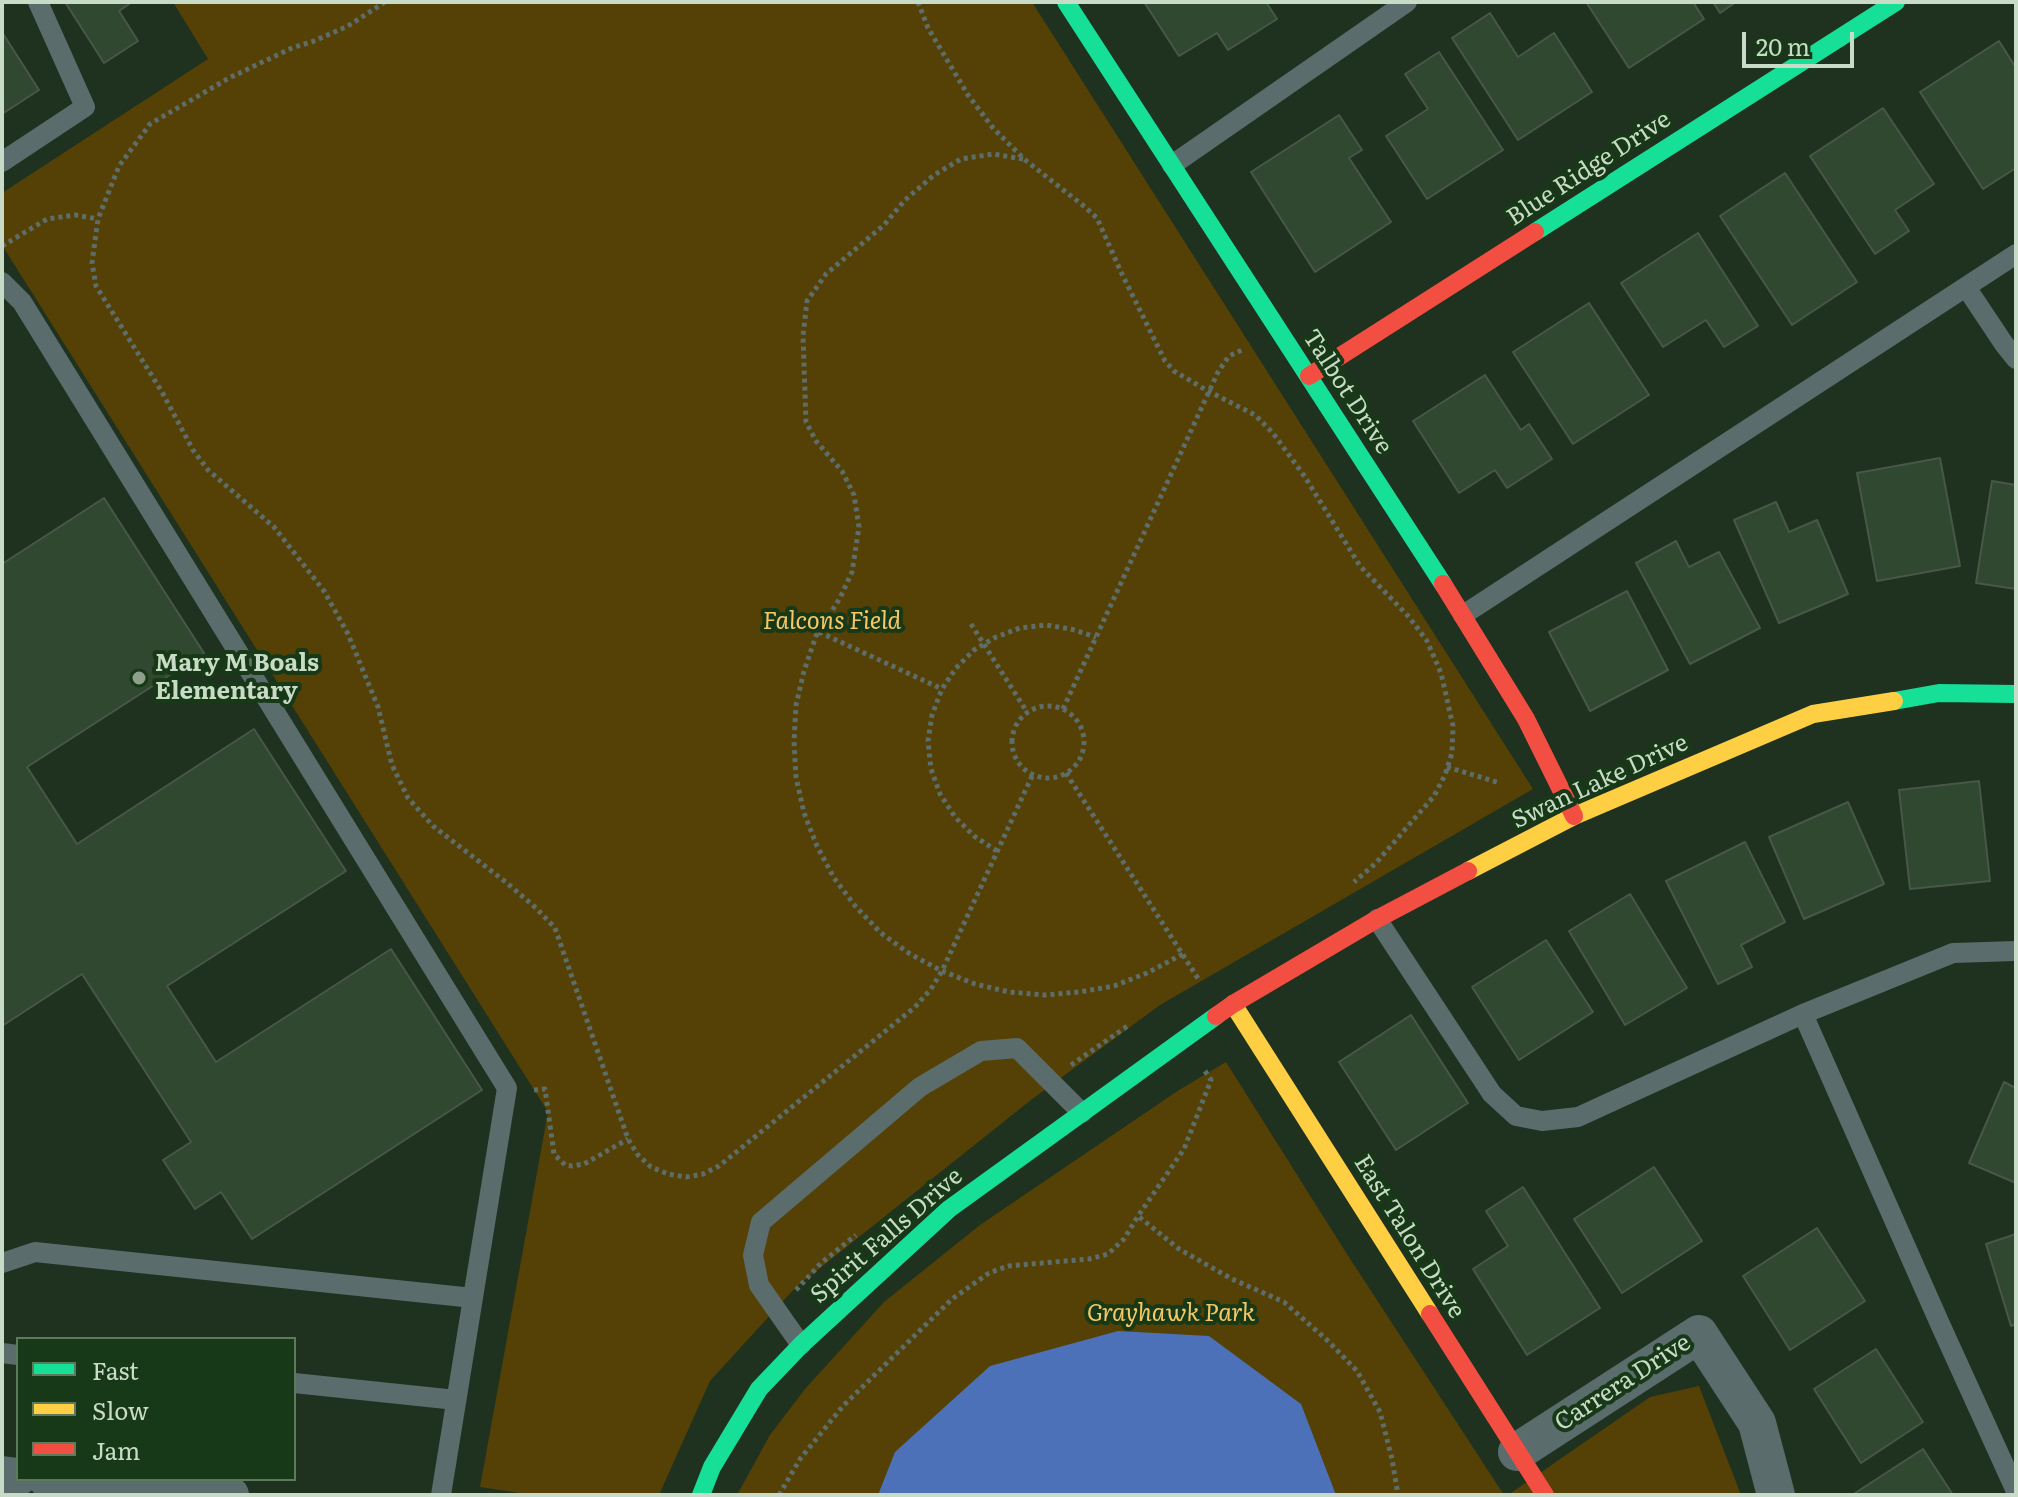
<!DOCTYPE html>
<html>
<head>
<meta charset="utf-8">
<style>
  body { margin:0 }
  #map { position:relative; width:2018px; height:1497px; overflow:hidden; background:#1f311f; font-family:Literata,serif }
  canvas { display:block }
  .frame { position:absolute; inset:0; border:4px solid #c8dbc6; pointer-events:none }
  .legend { position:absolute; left:16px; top:1337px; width:280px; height:144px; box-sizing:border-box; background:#173917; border:2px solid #5e7a5d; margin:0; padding:10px 14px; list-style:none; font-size:24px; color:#c8dbc6 }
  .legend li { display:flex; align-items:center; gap:16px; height:40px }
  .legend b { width:40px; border:2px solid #5e7a5d }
  .scale { position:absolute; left:1742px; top:32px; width:112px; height:36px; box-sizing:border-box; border:4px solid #c8dbc6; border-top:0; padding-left:10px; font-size:24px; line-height:28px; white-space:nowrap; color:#c8dbc6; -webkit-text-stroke:6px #173917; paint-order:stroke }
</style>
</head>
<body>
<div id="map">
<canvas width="2018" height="1497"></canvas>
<div class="frame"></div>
<ul class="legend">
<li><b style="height:10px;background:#16e098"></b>Fast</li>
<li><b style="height:10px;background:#ffcf43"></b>Slow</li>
<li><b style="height:10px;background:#f24e42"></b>Jam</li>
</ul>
<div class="scale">20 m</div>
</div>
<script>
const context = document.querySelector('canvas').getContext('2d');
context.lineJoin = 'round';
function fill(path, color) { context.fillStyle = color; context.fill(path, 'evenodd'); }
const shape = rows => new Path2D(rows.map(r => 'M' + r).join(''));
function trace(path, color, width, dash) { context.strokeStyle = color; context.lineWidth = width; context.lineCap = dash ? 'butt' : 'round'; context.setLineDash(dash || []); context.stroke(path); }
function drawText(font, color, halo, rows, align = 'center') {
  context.font = font + ' Literata,serif'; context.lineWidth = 8; context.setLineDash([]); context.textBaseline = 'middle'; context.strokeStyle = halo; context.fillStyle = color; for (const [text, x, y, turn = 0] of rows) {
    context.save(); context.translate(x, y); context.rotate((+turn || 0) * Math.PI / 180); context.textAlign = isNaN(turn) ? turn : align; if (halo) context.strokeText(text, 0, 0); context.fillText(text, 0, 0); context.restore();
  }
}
const green = shape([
  [173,2,1032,2,1533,789,1160,1005,1031,1100,795,1288,710,1381,659,1495,533,1495,480,1487,548,1112,2,245,2,193,208,59],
  [1226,1062,1345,1251,1504,1495,737,1495,770,1435,805,1389,884,1302,980,1225,1179,1090],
  [1699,1386,1741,1495,1508,1495,1650,1397]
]);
const water = shape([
  [1118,1331,1209,1336,1301,1404,1336,1495,878,1495,895,1452,990,1366]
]);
const building = shape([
  [65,2,132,2,119,11,138,41,104,63,65,2],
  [1144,2,1266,2,1277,19,1228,50,1217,33,1179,56,1144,2],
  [1586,2,1693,2,1704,19,1629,68,1586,2],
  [1713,2,1736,2,1720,13,1713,2],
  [1490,13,1518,57,1554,33,1592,92,1518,140,1452,38,1490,13],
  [2,32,39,90,2,114,2,32],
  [1999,41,2016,68,2016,168,1983,189,1920,92,1999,41],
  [1439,52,1503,150,1427,199,1386,136,1428,109,1405,74,1439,52],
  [1883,108,1934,184,1895,210,1909,231,1875,254,1810,156,1883,108],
  [1339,115,1362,150,1349,158,1391,222,1315,272,1251,172,1339,115],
  [1785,173,1857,282,1792,325,1720,216,1785,173],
  [1698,233,1758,326,1724,347,1706,320,1663,347,1621,283,1698,233],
  [1589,303,1649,395,1573,444,1513,352,1589,303],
  [1485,375,1521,430,1529,424,1552,459,1507,488,1495,470,1459,493,1413,421,1485,375],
  [1940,458,1960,566,1877,581,1857,473,1940,458],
  [1992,481,2016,485,2016,589,1976,583,1992,481],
  [104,498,204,653,27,767,77,844,254,729,346,871,167,986,216,1062,391,949,482,1090,252,1239,221,1192,195,1209,163,1160,191,1142,82,974,2,1026,2,564,104,498],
  [1776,502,1789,532,1817,520,1848,594,1779,623,1734,520,1776,502],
  [1676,541,1689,567,1719,552,1760,628,1690,664,1636,563,1676,541],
  [1627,591,1668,670,1590,711,1549,632,1627,591],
  [1979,781,1990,881,1910,889,1899,790,1979,781],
  [1848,802,1884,884,1804,919,1769,837,1848,802],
  [1745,842,1785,922,1741,945,1752,967,1718,984,1666,881,1745,842],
  [1630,894,1687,988,1625,1025,1569,931,1630,894],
  [1546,940,1593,1012,1519,1060,1472,987,1546,940],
  [1411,1015,1468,1103,1396,1150,1339,1062,1411,1015],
  [2004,1082,2016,1088,2016,1183,1969,1163,2004,1082],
  [1654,1167,1702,1241,1622,1293,1574,1219,1654,1167],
  [1523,1187,1600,1308,1527,1355,1473,1269,1508,1246,1486,1211,1523,1187],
  [1817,1228,1865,1301,1790,1350,1743,1276,1817,1228],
  [2016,1234,2016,1324,2011,1326,1986,1244,2016,1234],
  [1876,1349,1923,1422,1861,1463,1814,1389,1876,1349],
  [1923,1449,1953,1495,1852,1495,1923,1449]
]);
const path = shape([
  [385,2,348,26,314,41,292,48,229,78,150,124,119,166,98,219,92,263,96,286,162,392,193,450,208,470,274,527,324,591,348,634,378,707,392,765,408,798,433,826,507,883,536,908,555,928,628,1139,638,1155,651,1167,668,1174,686,1177,703,1174,719,1166,915,1007,931,989,942,971,1033,774],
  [918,2,928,28,968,95,993,128,1024,159,1085,207,1097,218,1121,272,1165,361,1174,371,1208,391,1255,415,1273,433,1305,477,1360,566,1409,617,1427,641,1441,673,1453,726,1452,753,1445,775,1434,796,1376,863,1354,882],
  [1023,159,993,154,961,159,934,175,905,200,884,225,826,274,807,301,803,336,806,422,816,441,842,471,854,495,859,527,852,572,840,598,816,636,804,671,796,705,794,742,796,777,804,813,817,846,834,878,856,907,881,933,910,954,942,971,975,984,1009,992,1045,995,1079,992,1114,986,1147,973,1183,954],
  [2,246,47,219,75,215,98,219],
  [971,624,1027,712],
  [819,632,942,689],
  '1012 742a36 36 0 1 1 72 0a36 36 0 1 1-72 0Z',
  [1063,709,1218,372,1229,356,1244,349],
  [1447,767,1500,783],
  [1066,773,1199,980],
  [997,851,974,836,955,817,940,794,931,769,928,741,932,715,942,689,956,668,974,650,996,637,1020,628,1046,625,1071,629,1096,637],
  [1071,1065,1129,1025],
  [1205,1071,1211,1080,1184,1149,1138,1216,1179,1249,1232,1279,1284,1302,1327,1340,1357,1371,1380,1412,1392,1459,1398,1495],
  [534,1090,545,1089,554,1154,565,1165,572,1166,584,1164,628,1139],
  [796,1290,821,1263,856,1235],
  [779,1495,800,1459,843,1406,952,1299,989,1273,1008,1266,1089,1259,1108,1254,1124,1239,1138,1216]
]);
const lane = shape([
  [2,162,85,107,38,2],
  [1172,165,1407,2],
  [2,282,22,302,507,1088,441,1495],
  [1966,287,2004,344,2016,359],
  [1463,615,2016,254],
  [1377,919,1492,1094,1516,1116,1542,1121,1578,1117,1803,1014,1953,953,2016,951],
  [1803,1014,1940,1324,2016,1491],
  [2,1263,35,1252,473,1298],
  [801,1345,759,1285,753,1255,761,1222,920,1087,981,1051,1017,1048,1082,1113],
  [2,1353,18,1355],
  [294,1383,456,1400]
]);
const street = shape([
  [1517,1452,1699,1334,1757,1423,1776,1495],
  [2,1475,18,1477],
  [47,1479,230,1495]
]);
const fast = shape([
  [1066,2,1443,584],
  [1535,232,1896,2],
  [1894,701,1939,693,2016,694],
  [701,1495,712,1467,759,1389,801,1345,949,1209,1216,1016]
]);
const slow = shape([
  [1468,871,1574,816,1813,714,1894,701],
  [1233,1004,1430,1314]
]);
const jam = shape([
  [1309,376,1535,232],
  [1443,584,1526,719,1574,816],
  [1216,1016,1233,1004,1377,919,1468,871],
  [1430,1314,1545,1495]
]);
const markers = [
  [139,678,8,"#8da08c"]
];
const streetNames = [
  ["Blue Ridge Drive",1589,169,-33],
  ["Talbot Drive",1347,392,57],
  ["Swan Lake Drive",1600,782,-25],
  ["Spirit Falls Drive",887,1236,-41],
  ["East Talon Drive",1409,1237,58],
  ["Carrera Drive",1623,1383,-33]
];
const parkNames = [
  ["Falcons Field",832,622],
  ["Grayhawk Park",1171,1314]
];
const poiNames = [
  ["Mary M Boals",155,664],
  ["Elementary",155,692]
];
fill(green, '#554105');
fill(water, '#4c71b8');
fill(building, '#304730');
trace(building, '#485748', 2);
trace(path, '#5d6d68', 5, [4, 4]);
trace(lane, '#5a6c6c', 20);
trace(street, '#5a6c6c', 38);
trace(fast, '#16e098', 18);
trace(slow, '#ffcf43', 18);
trace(jam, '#f24e42', 18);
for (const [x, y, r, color] of markers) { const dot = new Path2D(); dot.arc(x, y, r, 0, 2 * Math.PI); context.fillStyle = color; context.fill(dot); trace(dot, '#173917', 3); }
drawText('24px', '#c8dbc6', '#173917', streetNames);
drawText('italic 24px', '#f7c765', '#173917', parkNames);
drawText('bold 24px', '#c8dbc6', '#173917', poiNames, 'left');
</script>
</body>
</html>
